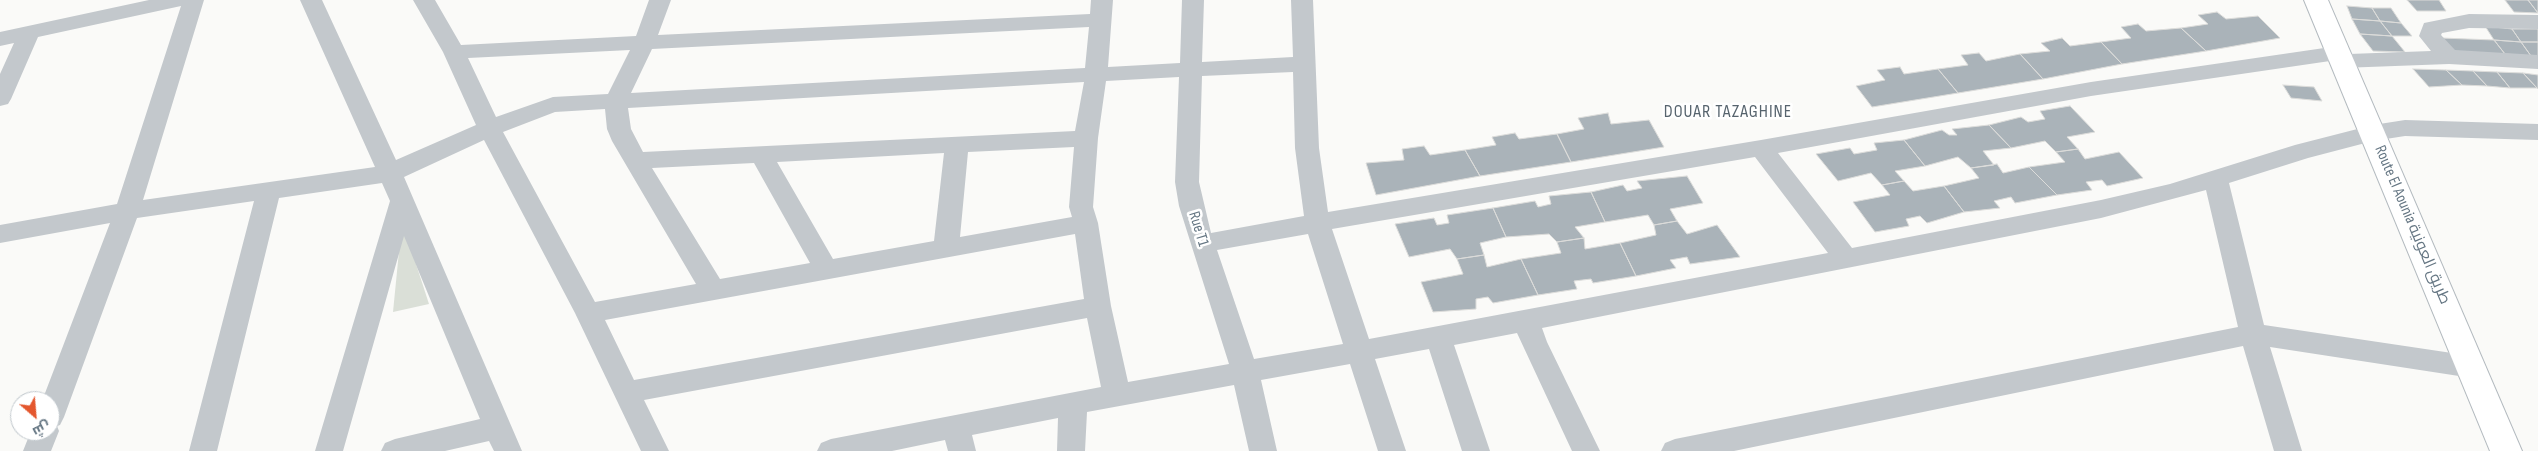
<!DOCTYPE html>
<html>
<head>
<meta charset="utf-8">
<style>
  body { margin:0 }
  #map { position:relative; width:2538px; height:451px; overflow:hidden; background:#fafaf8; font-family:"Sofia Sans Condensed",Cairo,sans-serif }
  canvas { display:block }
  .north { position:absolute; left:10px; top:391px; width:50px; height:50px; box-sizing:border-box; background:#fff; border:1px solid #c1c8cd; border-radius:50%; rotate:153deg; font-size:14px; font-weight:700; line-height:20px; text-align:center; color:#657683 }
  .north::after { content:''; display:block; margin:auto; width:18px; height:22px; background:#e4572e; clip-path:polygon(50% 0,100% 100%,50% 72%,0 100%) }
</style>
</head>
<body>
<div id="map">
<canvas width="2538" height="451"></canvas>
<div class="north">ش</div>
</div>
<script>
const context = document.querySelector('canvas').getContext('2d');
context.lineJoin = 'round';
function fill(path, color) { context.fillStyle = color; context.fill(path, 'evenodd'); }
const shape = rows => new Path2D(rows.map(r => 'M' + r).join(''));
function trace(path, color, width, dash) { context.strokeStyle = color; context.lineWidth = width; context.lineCap = dash ? 'butt' : 'round'; context.setLineDash(dash || []); context.stroke(path); }
function drawText(font, color, halo, rows, align = 'center') {
  context.font = font + ' "Sofia Sans Condensed",Cairo,sans-serif'; context.lineWidth = 5; context.setLineDash([]); context.textBaseline = 'middle'; context.strokeStyle = halo; context.fillStyle = color; for (const [text, x, y, turn = 0] of rows) {
    context.save(); context.translate(x, y); context.rotate((+turn || 0) * Math.PI / 180); context.textAlign = isNaN(turn) ? turn : align; if (halo) context.strokeText(text, 0, 0); context.fillText(text, 0, 0); context.restore();
  }
}
const green = shape([
  [402,221,429,304,393,312]
]);
const building = shape([
  [2407,0,2439,0,2446,11,2417,11,2407,0],
  [2505,0,2528,0,2538,13,2514,12,2505,0],
  [2528,0,2538,0,2538,13,2528,0],
  [2347,6,2372,8,2380,21,2352,19,2347,6],
  [2372,8,2391,8,2401,23,2380,21,2372,8],
  [2217,12,2226,19,2258,16,2280,38,2206,51,2181,28,2208,24,2198,15,2217,12],
  [2352,19,2380,21,2392,36,2360,34,2352,19],
  [2380,21,2401,23,2412,36,2392,36,2380,21],
  [2138,24,2146,31,2181,28,2206,51,2122,64,2101,42,2131,38,2121,27,2138,24],
  [2485,26,2512,29,2521,42,2494,40,2485,26],
  [2512,29,2538,29,2538,42,2521,42,2512,29],
  [2360,34,2392,36,2405,52,2373,51,2360,34],
  [2062,38,2070,46,2101,42,2122,64,2043,79,2020,54,2050,51,2041,43,2062,38],
  [2441,38,2494,40,2505,54,2457,55,2441,38],
  [2494,40,2521,42,2531,56,2505,54,2494,40],
  [2521,42,2538,42,2538,56,2531,56,2521,42],
  [1979,53,1986,61,2020,54,2043,79,1958,93,1938,69,1968,65,1961,55,1979,53],
  [1900,67,1904,74,1938,69,1958,93,1872,107,1856,86,1885,80,1877,70,1900,67],
  [2413,69,2446,70,2462,85,2429,87,2413,69],
  [2446,70,2473,71,2487,86,2462,85,2446,70],
  [2473,71,2497,72,2510,88,2487,86,2473,71],
  [2497,72,2523,73,2537,88,2510,88,2497,72],
  [2523,73,2538,75,2538,89,2537,88,2523,73],
  [2283,85,2314,87,2322,101,2291,98,2283,85],
  [2070,106,2095,132,2067,137,2078,149,2056,152,2045,141,2011,148,1989,125,2021,117,2028,122,2045,119,2040,111,2070,106],
  [1608,113,1611,124,1649,120,1664,147,1571,162,1557,134,1584,129,1578,118,1608,113],
  [1989,125,2011,148,1983,151,1994,165,1971,168,1958,157,1925,166,1904,140,1942,130,1949,135,1957,135,1952,129,1989,125],
  [1515,133,1519,139,1557,134,1571,162,1480,176,1465,150,1496,145,1492,137,1515,133],
  [1904,140,1925,166,1895,171,1904,181,1882,185,1871,173,1838,181,1816,154,1850,148,1854,154,1877,150,1874,143,1904,140],
  [1424,146,1430,155,1465,150,1480,176,1376,195,1366,163,1404,160,1402,149,1424,146],
  [2078,149,2085,159,2119,152,2143,178,2107,186,2102,180,2086,182,2092,190,2057,195,2029,167,2065,162,2056,152,2078,149],
  [1997,164,2003,173,2029,167,2057,195,2015,203,2011,197,1994,201,2000,208,1964,212,1944,186,1979,178,1971,168,1997,164],
  [1687,176,1703,203,1670,209,1677,221,1654,225,1648,215,1605,222,1591,192,1623,185,1627,191,1642,188,1637,181,1687,176],
  [1904,181,1913,191,1944,186,1964,212,1927,223,1920,216,1906,219,1909,226,1875,232,1853,202,1890,195,1882,185,1904,181],
  [1591,192,1605,222,1575,227,1584,238,1557,242,1549,234,1506,237,1493,208,1535,201,1538,207,1551,204,1549,196,1591,192],
  [1493,208,1506,237,1480,243,1484,255,1457,259,1450,249,1409,257,1395,224,1434,218,1437,225,1449,223,1447,215,1493,208],
  [1677,221,1687,234,1717,225,1740,257,1690,264,1687,257,1670,260,1676,268,1636,276,1620,243,1656,235,1654,225,1677,221],
  [1584,238,1585,249,1620,243,1636,276,1593,283,1591,279,1574,281,1577,289,1538,295,1521,259,1561,253,1557,242,1584,238],
  [1484,255,1487,267,1521,259,1538,295,1493,303,1488,297,1476,299,1476,309,1433,312,1421,282,1463,274,1457,259,1484,255]
]);
const street = shape([
  [149,0,204,0,143,200,375,167,300,0,322,0,396,160,476,125,443,52,413,0,435,0,461,45,636,36,649,0,671,0,658,35,1090,14,1091,0,1113,0,1108,67,1180,63,1182,0,1204,0,1202,62,1293,57,1291,0,1313,0,1319,148,1328,212,1761,140,2091,82,2338,46,2346,48,2349,54,2431,51,2419,36,2424,23,2469,14,2538,15,2538,29,2469,28,2442,33,2441,35,2455,50,2538,55,2538,69,2449,64,2341,68,2333,66,2330,61,2091,96,1778,153,1852,248,2101,200,2170,184,2295,145,2373,125,2405,120,2538,124,2538,140,2405,136,2373,141,2308,158,2229,183,2264,325,2472,356,2482,359,2486,367,2482,375,2472,378,2270,347,2302,451,2274,451,2243,346,1734,451,1661,451,1665,443,1675,439,2238,327,2206,190,2101,218,1542,328,1547,342,1600,451,1572,451,1517,333,1454,345,1490,451,1462,451,1429,349,1375,359,1406,451,1378,451,1350,364,1261,380,1277,451,1249,451,1234,385,1087,412,1085,451,1057,451,1058,418,972,435,976,451,948,451,945,440,892,451,817,451,821,443,831,439,1101,387,1087,318,644,400,669,451,641,451,575,313,484,140,404,177,522,451,494,451,489,441,445,451,381,451,385,443,395,439,480,419,404,236,343,451,315,451,390,201,382,183,279,198,217,451,189,451,254,201,137,218,64,417,60,425,57,426,59,431,51,451,23,451,31,431,50,431,50,401,42,401,110,223,0,243,0,225,117,204,181,6,38,37,11,99,8,104,0,106,0,74,14,43,0,46,0,32,149,0],
  [1089,27,1085,68,631,93,652,49,1089,27],
  [630,50,608,94,553,97,496,117,468,58,630,50],
  [1293,72,1295,148,1304,216,1211,233,1199,182,1202,76,1293,72],
  [1179,77,1175,182,1179,206,1229,364,1128,382,1111,306,1098,223,1093,207,1098,138,1106,81,1179,77],
  [1084,82,1075,131,643,152,631,129,628,108,1084,82],
  [605,109,607,129,612,141,696,284,595,302,503,132,555,112,605,109],
  [1074,147,1069,207,1072,217,960,237,968,152,1074,147],
  [944,153,934,241,833,259,777,162,944,153],
  [1755,157,1828,253,1369,339,1332,229,1755,157],
  [754,163,810,263,720,279,652,168,754,163],
  [1075,234,1084,299,634,380,605,320,1075,234],
  [1308,234,1343,344,1254,359,1217,250,1308,234]
]);
const secondary = shape([
  [2304,0,2328,0,2522,451,2490,451,2304,0]
]);
const streetNames = [
  ["Route El Aounia طريق العونية",2412,225,67],
  ["Rue T1",1198,229,73]
];
const neighbourhoodNames = [
  ["DOUAR TAZAGHINE",1728,112]
];
fill(green, '#dadfd7');
fill(building, '#aab3b9');
trace(building, '#dcdcda', 1);
trace(secondary, '#b3babf', 2);
fill(street, '#c3c8cc');
fill(secondary, '#fff');
drawText('16px', '#657683', '#fff', streetNames);
context.letterSpacing = '1px';
drawText('18px', '#57646e', '#fff', neighbourhoodNames);
context.letterSpacing = '0px';
</script>
</body>
</html>
